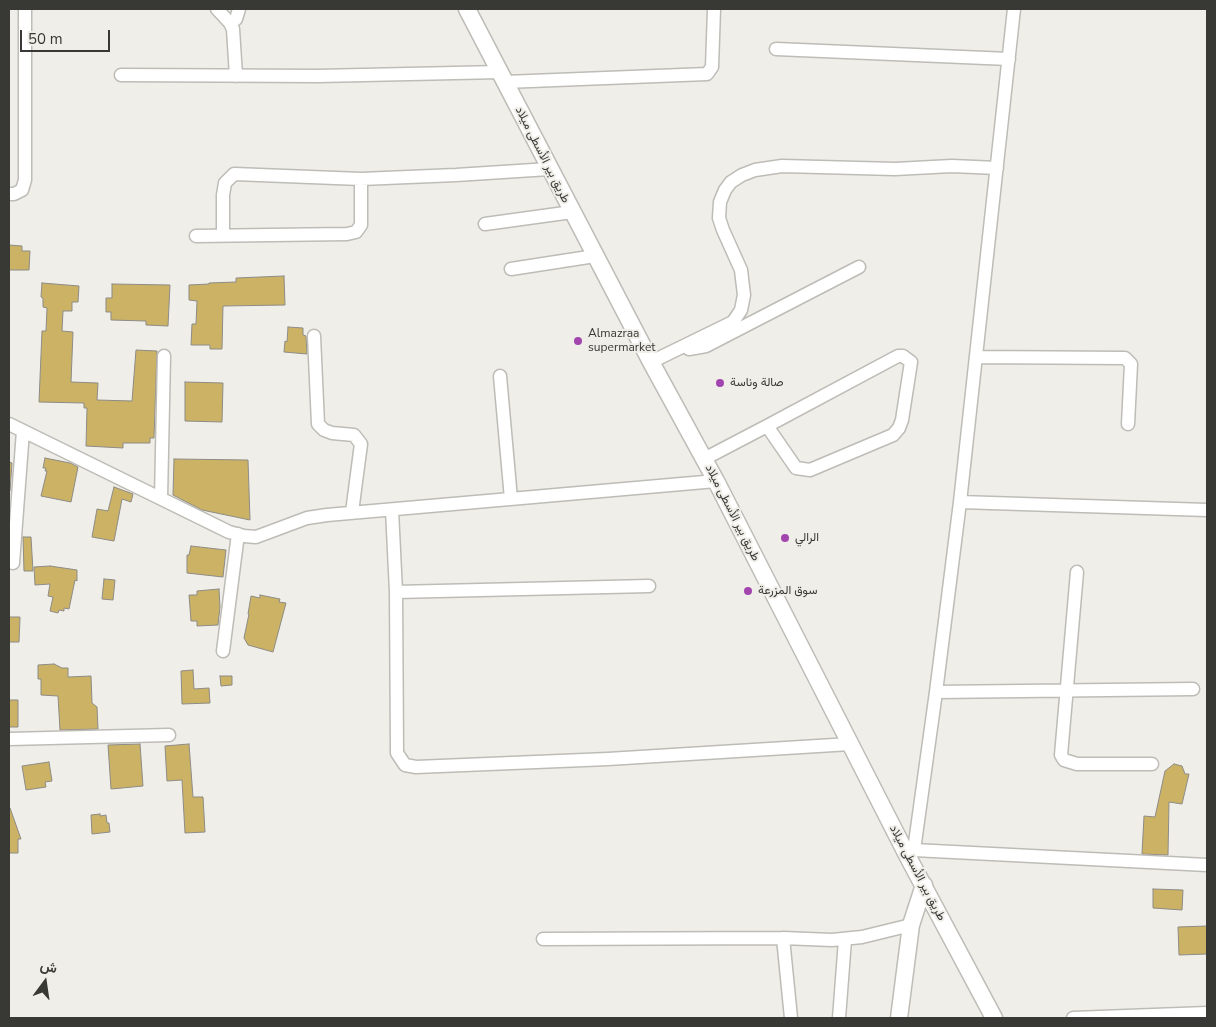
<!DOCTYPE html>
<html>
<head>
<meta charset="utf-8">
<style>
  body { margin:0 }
  #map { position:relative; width:1216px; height:1027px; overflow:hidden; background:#f0eee8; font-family:"Nunito Sans",Vazirmatn,sans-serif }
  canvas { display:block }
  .frame { position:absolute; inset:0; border:10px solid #383835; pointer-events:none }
  .north { position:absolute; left:20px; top:957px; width:50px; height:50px; -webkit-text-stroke:4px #f0eee8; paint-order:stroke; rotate:14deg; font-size:14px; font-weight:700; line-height:20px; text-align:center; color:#383835 }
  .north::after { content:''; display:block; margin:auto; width:18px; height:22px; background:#383835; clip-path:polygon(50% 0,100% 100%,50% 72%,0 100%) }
  .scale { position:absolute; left:20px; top:30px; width:90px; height:22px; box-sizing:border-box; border:2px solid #383835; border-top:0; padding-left:6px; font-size:15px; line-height:18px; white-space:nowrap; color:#383835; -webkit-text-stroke:4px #f0eee8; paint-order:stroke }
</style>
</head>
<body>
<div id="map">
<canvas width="1216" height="1027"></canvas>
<div class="frame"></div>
<div class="north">ش</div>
<div class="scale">50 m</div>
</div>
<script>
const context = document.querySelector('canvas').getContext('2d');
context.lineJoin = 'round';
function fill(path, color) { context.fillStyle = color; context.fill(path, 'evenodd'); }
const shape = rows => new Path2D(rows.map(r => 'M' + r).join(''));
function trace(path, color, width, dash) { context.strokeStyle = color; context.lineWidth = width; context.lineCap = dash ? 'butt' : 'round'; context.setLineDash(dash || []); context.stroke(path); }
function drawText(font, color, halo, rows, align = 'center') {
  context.font = font + ' "Nunito Sans",Vazirmatn,sans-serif'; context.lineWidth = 4; context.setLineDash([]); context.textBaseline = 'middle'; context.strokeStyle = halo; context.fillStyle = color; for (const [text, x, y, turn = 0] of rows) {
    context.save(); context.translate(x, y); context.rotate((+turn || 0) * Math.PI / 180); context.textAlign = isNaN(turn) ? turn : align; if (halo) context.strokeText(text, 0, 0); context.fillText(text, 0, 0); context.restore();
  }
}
const building = shape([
  [9,245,22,246,22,251,30,251,29,270,9,270,9,245],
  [284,276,285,305,223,306,222,349,210,349,210,345,191,345,192,324,196,324,197,301,189,300,189,285,209,284,209,283,236,282,236,278,284,276],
  [42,283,79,286,78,302,72,302,72,311,63,311,62,331,73,332,71,382,98,383,97,400,132,401,136,350,157,351,154,438,150,438,150,443,123,443,123,448,86,446,87,408,84,408,84,403,39,402,42,331,46,331,47,308,43,307,43,298,41,297,42,283],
  [112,284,170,285,168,326,146,325,146,321,111,320,111,312,106,312,106,298,112,298,112,284],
  [288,327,303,328,303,335,306,336,307,354,284,352,285,341,287,342,288,327],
  [185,382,223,383,222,422,185,421,185,382],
  [45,458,70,463,78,467,71,502,41,496,47,471,45,471,46,468,43,468,45,458],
  [174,459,248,460,250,520,202,510,173,495,174,459],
  [9,462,12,463,10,491,9,491,9,462],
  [114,487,133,494,131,502,122,499,114,541,92,537,97,509,108,511,114,487],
  [23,537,31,537,33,571,24,571,23,537],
  [191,546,226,550,223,577,187,573,187,555,189,555,191,546],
  [50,566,77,570,77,581,75,580,69,609,64,608,64,611,59,610,58,613,50,611,53,597,48,596,50,584,35,585,34,567,50,566],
  [104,579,115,580,113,600,102,599,104,579],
  [219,589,220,607,218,625,197,626,197,621,191,621,189,595,197,595,197,591,219,589],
  [260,595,280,599,279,602,286,603,273,652,248,645,244,638,249,614,248,614,251,596,260,598,260,595],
  [9,617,20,617,19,642,9,642,9,617],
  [54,664,62,668,68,668,68,677,91,676,92,703,97,707,98,729,60,730,58,696,41,695,41,679,38,679,38,665,54,664],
  [193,670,194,689,209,688,210,703,182,704,181,671,193,670],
  [220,676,232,676,232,685,221,686,220,676],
  [9,700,18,700,18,727,9,727,9,700],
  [140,744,143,786,111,789,108,745,140,744],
  [189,744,193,797,203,797,205,832,185,833,182,780,167,781,165,746,189,744],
  [49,762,52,781,45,782,46,787,26,790,22,766,49,762],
  [1174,764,1182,766,1185,774,1189,774,1182,804,1169,802,1168,855,1142,854,1144,816,1155,817,1165,771,1174,764],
  [9,808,10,808,21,839,18,839,18,853,9,853,9,808],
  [100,814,100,816,106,815,107,823,109,823,110,832,92,834,91,815,100,814],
  [1153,889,1183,890,1182,910,1153,908,1153,889],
  [1207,926,1207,954,1179,955,1178,927,1207,926]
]);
const minor = shape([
  [217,9,230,23,233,29,236,76],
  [230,23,236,19,239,9],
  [776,49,1009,59],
  [121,75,318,76,500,72],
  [505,82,707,74,712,67,714,9],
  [9,194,14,194,22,190,25,180,25,9],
  [485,224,572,212],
  [223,235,223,195,225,183,234,174,361,179,456,175,549,169],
  [196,236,347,234,356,232,361,225,361,179],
  [511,269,595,256],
  [314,336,318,424,324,430,332,433,354,435,361,444,352,512],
  [689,349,706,346,859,267],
  [976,357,1125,358,1131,364,1128,424],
  [651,362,733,322,741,310,744,295,741,270,723,230,719,218,720,202,725,190,731,182,742,175,755,170,782,166,895,169,952,166,997,168],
  [500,376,511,499],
  [9,424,229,532,244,536,256,537,307,518,327,515,716,481],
  [704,459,767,426,898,356,903,356,911,362,902,420,899,428,893,435,810,470,796,468,767,426],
  [161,498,164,356],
  [960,502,1207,510],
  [392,510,396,592,397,753,405,765,416,767,608,759,850,744],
  [13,563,23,431],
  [1077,572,1061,755,1064,760,1077,764,1152,764],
  [396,592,649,586],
  [223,651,238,534],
  [936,692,1193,689],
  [9,739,169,735],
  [914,850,1207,865],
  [908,857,914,850,936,692,960,502,1014,9],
  [783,938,791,1018],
  [543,939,783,938,832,940,862,937,911,925],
  [839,1018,845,940],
  [1073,1018,1207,1013]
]);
const major = shape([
  [467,9,651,362,716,481,908,857,994,1018],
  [899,1018,911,925,924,885]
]);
const markers = [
  [578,341,5,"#a345af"],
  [720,383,5,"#a345af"],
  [785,538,5,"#a345af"],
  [748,591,5,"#a345af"]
];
const streetNames = [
  ["طريق بير الأسطى ميلاد",542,155,63],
  ["طريق بير الأسطى ميلاد",732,513,63],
  ["طريق بير الأسطى ميلاد",917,873,62]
];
const poiNames = [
  ["Almazraa",588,334],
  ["supermarket",588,348],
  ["صالة وناسة",730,383],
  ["الرالي",795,538],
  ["سوق المزرعة",758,591]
];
fill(building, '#cbb265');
trace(building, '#8d8b86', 1);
trace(minor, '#bebcb6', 15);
trace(major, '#bebcb6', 19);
trace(minor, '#fff', 12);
trace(major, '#fff', 16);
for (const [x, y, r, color] of markers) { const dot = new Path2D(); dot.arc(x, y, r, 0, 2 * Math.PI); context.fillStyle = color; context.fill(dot); trace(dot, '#f0eee8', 2); }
drawText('12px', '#383835', '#f0eee8', streetNames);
drawText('12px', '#383835', '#f0eee8', poiNames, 'left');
</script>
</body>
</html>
